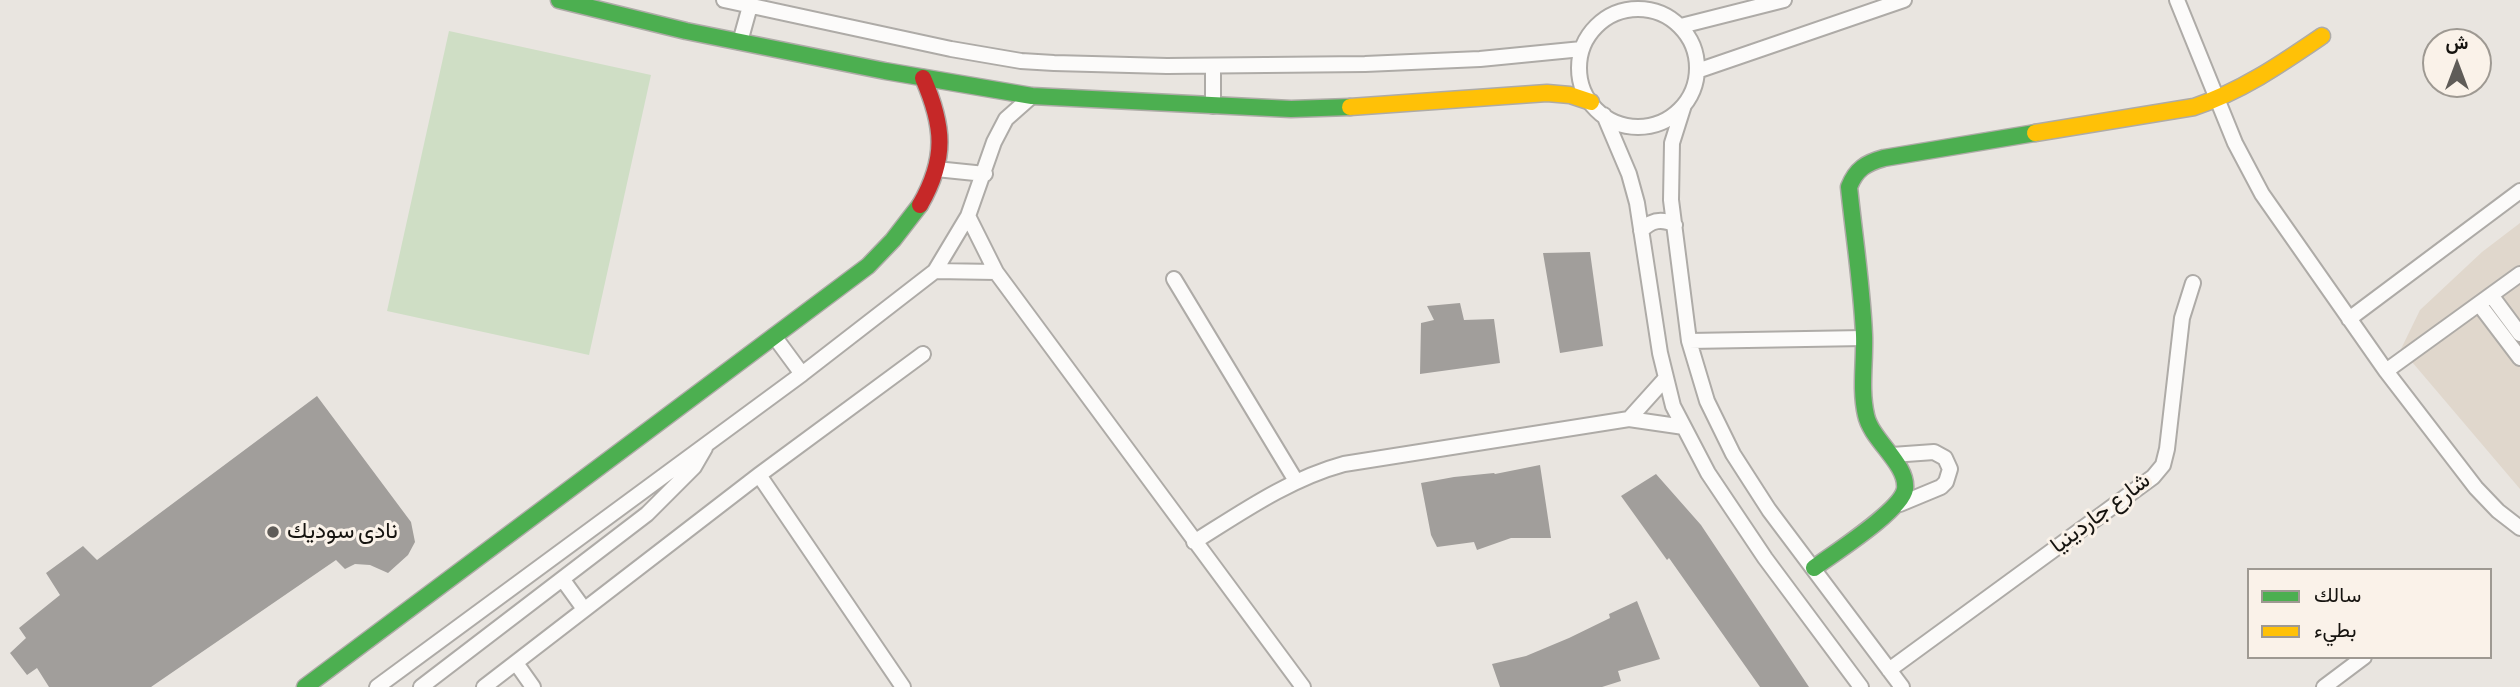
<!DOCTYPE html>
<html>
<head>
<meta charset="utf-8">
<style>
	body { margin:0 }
	#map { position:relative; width:2520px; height:687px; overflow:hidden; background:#e9e5e0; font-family:"Sofia Sans Condensed",Vazirmatn,sans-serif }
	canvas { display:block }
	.legend { position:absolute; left:2247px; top:568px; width:245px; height:91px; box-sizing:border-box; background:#faf2e9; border:2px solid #9e9992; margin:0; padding:9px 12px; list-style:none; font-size:21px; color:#15130f }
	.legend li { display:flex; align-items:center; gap:14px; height:35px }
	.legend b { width:35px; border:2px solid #9e9992 }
	.north { position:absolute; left:2422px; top:28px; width:70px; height:70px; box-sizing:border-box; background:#faf2e9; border:2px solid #9e9992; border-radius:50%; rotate:0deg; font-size:19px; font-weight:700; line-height:28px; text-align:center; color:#15130f }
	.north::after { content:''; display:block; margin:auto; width:24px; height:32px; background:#5f5c58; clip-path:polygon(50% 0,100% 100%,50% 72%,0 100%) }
</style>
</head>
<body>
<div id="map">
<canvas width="2520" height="687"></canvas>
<ul class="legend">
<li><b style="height:9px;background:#4caf50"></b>سالك</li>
<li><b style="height:9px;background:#ffc107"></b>بطيء</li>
</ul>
<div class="north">ش</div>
</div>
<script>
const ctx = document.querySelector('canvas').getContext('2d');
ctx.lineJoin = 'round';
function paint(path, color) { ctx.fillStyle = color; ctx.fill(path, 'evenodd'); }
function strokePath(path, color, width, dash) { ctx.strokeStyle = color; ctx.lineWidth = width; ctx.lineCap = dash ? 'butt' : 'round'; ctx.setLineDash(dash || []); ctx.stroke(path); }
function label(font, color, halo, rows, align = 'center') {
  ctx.font = font + ' "Sofia Sans Condensed",Vazirmatn,sans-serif'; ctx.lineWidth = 6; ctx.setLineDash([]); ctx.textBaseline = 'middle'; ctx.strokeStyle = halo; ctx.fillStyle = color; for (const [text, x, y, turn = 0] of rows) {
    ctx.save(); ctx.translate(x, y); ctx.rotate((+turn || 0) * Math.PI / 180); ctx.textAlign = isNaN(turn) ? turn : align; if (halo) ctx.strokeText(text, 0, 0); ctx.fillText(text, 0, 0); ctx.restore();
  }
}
const built = new Path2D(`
	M2520,223V489L2401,349L2420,310L2482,252Z`);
const green = new Path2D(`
	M449,31L651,75L589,355L387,311Z`);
const building = new Path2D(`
	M1590,252L1603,346L1560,353L1543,253Z
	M1460,303L1464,320L1494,319L1500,363L1420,374L1421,323L1434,320L1427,306Z
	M317,396L411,522L415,542L408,555L388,573L370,565L355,564L345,569L336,560L151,687H49L37,668L27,675L10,653L26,638L19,628L60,595L46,573L83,546L97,560Z
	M1540,465L1551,538H1511L1477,550L1474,542L1437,547L1431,535L1421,483L1454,477L1494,473L1495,474Z
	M1656,474L1701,525L1809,687H1760L1669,558L1667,560L1621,496Z
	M1637,601L1660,659L1618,671L1621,681L1602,687H1500L1492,664L1526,656L1569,638L1610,618L1609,614Z`);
const street = new Path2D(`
	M724,0L951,49L1021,61L1054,63L1167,66L1365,64L1480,59L1582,49
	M2177,0L2235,143L2262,194L2386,371L2476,488L2498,511L2520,528
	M1579 68a59 59 0 1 1 118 0a59 59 0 1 1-118 0Z
	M1681,26L1784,0
	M740,42L750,6
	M1213,66V106
	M1697,71L1904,0
	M1684,105L1672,143L1671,200L1689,341L1707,401L1733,454L1769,510L1902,687
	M1604,115L1629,174L1637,203L1660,353L1673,406L1708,473L1765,558L1861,687
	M936,169L985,174
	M968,216L996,272L1303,687
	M1641,231C1651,220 1662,218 1675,225
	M935,271L996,272
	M1174,279L1296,481
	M2491,295L2520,334
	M2479,304L2520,358
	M2349,319L2520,191
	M774,336L802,374
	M1689,341L1864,338
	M2386,371L2520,274
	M1629,419L1665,379
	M1892,455L1934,452L1945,458L1950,469L1946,482L1941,487L1900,504
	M759,475L903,687
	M1194,542C1242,512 1289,479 1344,464L1629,419L1684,427
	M563,580L584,609
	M516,663L533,687
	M1889,670L2153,477L2163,465L2167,449L2182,318L2193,283
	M377,687L802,374L935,271L968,216L994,142L1006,119L1032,96
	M421,687L647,514L694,467L705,448
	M484,687L759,475L923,354
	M2324,687L2364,657`);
const fast = new Path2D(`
	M559,0L686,31L885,71L1032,96L1291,109L1350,107
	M1814,568C1834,553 1901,511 1905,489C1908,464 1871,440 1866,415C1860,389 1865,362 1864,335C1862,286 1854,236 1849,187C1856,169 1866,163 1884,158L2035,133
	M305,687L868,266L893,240L920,205`);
const slow = new Path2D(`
	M1350,107L1547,93L1570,95L1591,102
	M2035,133L2194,107C2242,91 2281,64 2322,36`);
const jam = new Path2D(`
	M920,205C947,158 944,126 923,78`);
const markers = [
	[273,532,7,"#5f5c58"]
];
const streetNames = [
	["شارع جاردينيا",2101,514,-37]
];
const poiNames = [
	["نادى سوديك",287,532]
];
paint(built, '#e0d7cc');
paint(green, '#cfdec5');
paint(building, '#a19e9b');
strokePath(street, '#aeaba7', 18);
strokePath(fast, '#aeaba7', 19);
strokePath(slow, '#aeaba7', 19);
strokePath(jam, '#aeaba7', 19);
strokePath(street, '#fcfbfa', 14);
strokePath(fast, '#4caf50', 16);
strokePath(slow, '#ffc107', 16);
strokePath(jam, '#c62828', 16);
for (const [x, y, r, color] of markers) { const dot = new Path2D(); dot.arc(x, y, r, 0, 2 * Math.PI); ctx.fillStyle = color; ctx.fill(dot); strokePath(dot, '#faf2e9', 2.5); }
label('23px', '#15130f', '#faf2e9', streetNames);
label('23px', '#15130f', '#faf2e9', poiNames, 'left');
</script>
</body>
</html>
